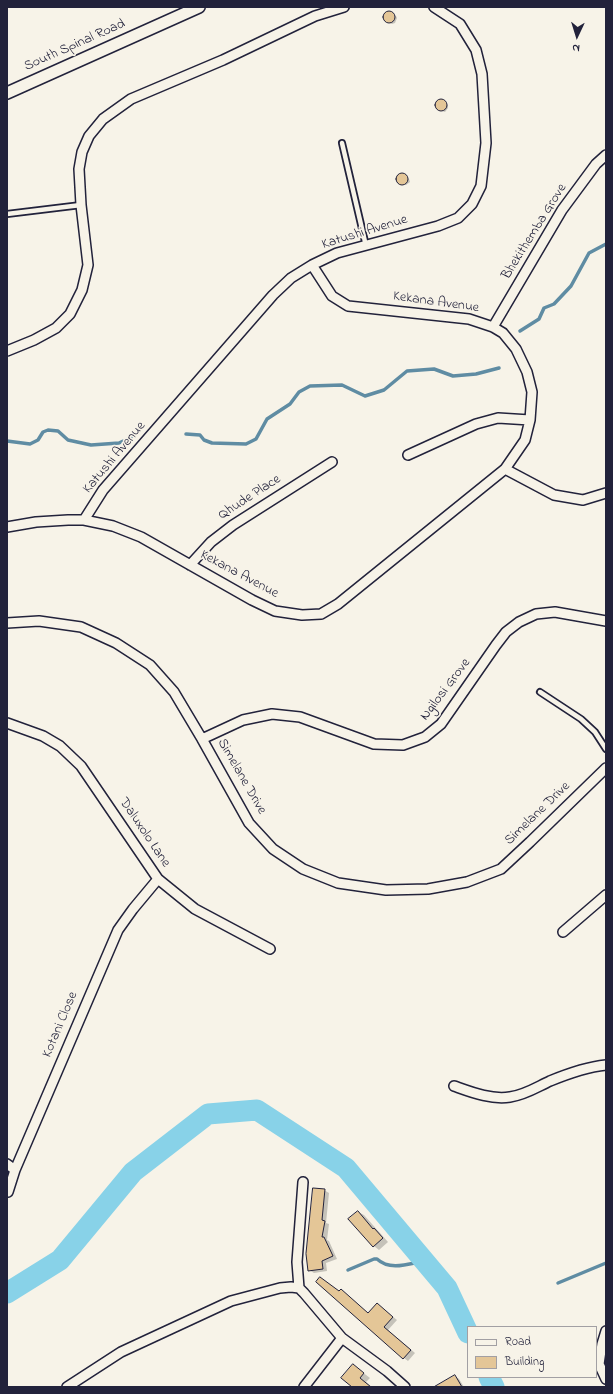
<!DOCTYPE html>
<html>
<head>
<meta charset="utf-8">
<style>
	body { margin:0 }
	#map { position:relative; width:613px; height:1394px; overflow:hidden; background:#f7f3e8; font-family:"Indie Flower",sans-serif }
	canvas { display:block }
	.frame { position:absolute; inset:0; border:8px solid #22223b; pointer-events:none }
	.legend { position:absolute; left:467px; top:1326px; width:130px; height:52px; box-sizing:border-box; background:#f7f3e8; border:1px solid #a29fa3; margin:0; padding:5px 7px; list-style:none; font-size:12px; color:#22223b }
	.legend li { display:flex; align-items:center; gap:8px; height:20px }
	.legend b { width:20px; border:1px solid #a29fa3 }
	.north { position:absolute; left:557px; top:16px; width:40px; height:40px; -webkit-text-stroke:3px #f7f3e8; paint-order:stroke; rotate:184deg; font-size:11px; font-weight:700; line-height:16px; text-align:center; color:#22223b }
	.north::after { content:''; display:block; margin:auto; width:14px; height:18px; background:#22223b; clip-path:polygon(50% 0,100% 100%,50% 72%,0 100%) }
</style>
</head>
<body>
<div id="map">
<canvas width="613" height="1394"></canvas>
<div class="frame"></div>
<ul class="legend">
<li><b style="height:5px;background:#f7f3e8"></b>Road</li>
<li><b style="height:11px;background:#e4c697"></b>Building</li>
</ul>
<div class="north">N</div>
</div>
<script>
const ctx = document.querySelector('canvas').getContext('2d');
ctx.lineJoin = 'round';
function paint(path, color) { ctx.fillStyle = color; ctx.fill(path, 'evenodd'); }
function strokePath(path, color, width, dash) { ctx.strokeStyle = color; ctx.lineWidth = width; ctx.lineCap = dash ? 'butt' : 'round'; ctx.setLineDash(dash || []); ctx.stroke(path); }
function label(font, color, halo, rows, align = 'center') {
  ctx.font = font + ' "Indie Flower",sans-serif'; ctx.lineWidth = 3.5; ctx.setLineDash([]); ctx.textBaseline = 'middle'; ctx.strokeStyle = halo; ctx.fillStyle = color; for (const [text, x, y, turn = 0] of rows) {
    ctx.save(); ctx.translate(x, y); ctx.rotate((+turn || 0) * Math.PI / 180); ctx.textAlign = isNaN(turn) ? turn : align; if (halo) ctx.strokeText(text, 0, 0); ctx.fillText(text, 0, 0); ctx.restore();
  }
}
const shadow = new Path2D(`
	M388,12L396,16L397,18L395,23L392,24L386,21L384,18L385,15Z
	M438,101H443L448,105V108L445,112L439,110L436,106Z
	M400,174H403L409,179L410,182L406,185L399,182L397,176Z
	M324,1190L329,1193L326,1223L329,1224L327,1240L329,1241L337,1259L326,1263L327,1271L314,1273L309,1270Z
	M358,1212L364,1215L388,1242L379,1250L374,1246Z
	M341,1290L369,1314L382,1308L397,1320L388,1330L415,1353L408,1361L404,1358L340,1292Z
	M353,1365L370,1378L366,1382L372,1387H354Z
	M455,1376L459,1379L464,1387H437Z`);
const stream = new Path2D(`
	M520,331L539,319L544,308L554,304L571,286L589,253L606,244
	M186,434L200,435L204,440L212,443L246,444L256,439L267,419L290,404L299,392L310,386L342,385L365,396L384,390L407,371L434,369L453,376L476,374L499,368
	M7,441L30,444L38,440L43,432L48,430L58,431L68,440L91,445L119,443L134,436
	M348,1270L374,1259H377C390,1271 408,1264 424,1261
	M558,1283L606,1263`);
const river = new Path2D(`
	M7,1293L60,1260L133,1172L208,1114L257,1110L346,1168L447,1288L468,1333
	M489,1377L494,1387`);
const building = new Path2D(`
	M383 17a6 6 0 1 1 12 0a6 6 0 1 1-12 0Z
	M435 105a6 6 0 1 1 12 0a6 6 0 1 1-12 0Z
	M396 179a6 6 0 1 1 12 0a6 6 0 1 1-12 0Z
	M313,1188L325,1189L322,1220L325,1221L322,1237H324L333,1256L322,1261L323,1269L308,1271L306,1254Z
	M358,1211L373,1229L374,1228L383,1238L373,1247L348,1219Z
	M320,1277L339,1291L341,1289L368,1313L377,1303L393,1317L384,1327L411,1350L403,1359L316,1282Z
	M353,1364L364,1373L360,1378L371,1387H352L341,1378Z
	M455,1375L462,1387H434Z`);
const service = new Path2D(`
	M342,143L366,246
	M7,214L81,205
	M540,692L581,719L595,732L606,749`);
const minor = new Path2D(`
	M493,327L562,210L596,164L606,155
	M7,351L34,340L56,328L70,314L82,290L88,265L81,205L79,169L82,152L89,136L103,119L131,99L223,60L315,16L344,7
	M408,455L476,424L498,418L530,420
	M505,469L554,495L583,500L606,493
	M84,520L103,490L273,295L291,278L312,265L337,253L438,226L458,218L472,204L481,186L486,143L482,74L476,50L460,24L434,7
	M7,527L36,522L68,520H84L113,526L141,537L252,600L275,611L302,615L321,614L338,604L505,469L525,440L530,420L532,392L527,372L516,349L503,333L493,327L469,319L348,306L332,296L312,265
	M190,565L211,542L233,525L332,462
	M7,623L39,621L81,627L116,643L150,665L174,692L202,739L249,823L273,849L303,869L338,883L386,890L428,889L467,882L501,869L530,842L606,768
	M7,723L43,736L60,746L81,766L158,879L195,909L270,949
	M202,739L243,720L272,714L300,717L374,744L403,745L425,737L441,724L496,645L506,632L519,622L536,614L555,612L606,621
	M563,932L606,895
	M454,1086C471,1092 491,1100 510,1097C525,1095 537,1087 550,1081C567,1074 587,1067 606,1065
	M7,1164L15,1170
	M8,1192L15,1170L118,930L133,909L158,879
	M299,1288L297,1262L303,1182
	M606,1331L602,1344L599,1364L606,1379
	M67,1387L121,1352L231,1301L280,1288L291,1287L299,1288L304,1293L342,1338L387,1371L405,1387
	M304,1387L342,1338`);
const tertiary = new Path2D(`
	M7,93L199,7`);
const streetNames = [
	["South Spinal Road",75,46,-24],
	["Bhekithemba Grove",535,232,-58],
	["Katushi Avenue",365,233,-17],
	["Kekana Avenue",436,303,8],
	["Katushi Avenue",115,458,-50],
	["Qhude Place",250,498,-33],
	["Kekana Avenue",239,575,28],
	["Ngilosi Grove",446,690,-53],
	["Simelane Drive",241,777,60],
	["Simelane Drive",538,814,-44],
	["Daluxolo Lane",144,833,56],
	["Kotani Close",61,1025,-67]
];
paint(shadow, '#0003');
strokePath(stream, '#5f8ca3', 3.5);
strokePath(river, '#88d2e8', 21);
paint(building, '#e4c697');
strokePath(building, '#22223b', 1);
strokePath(service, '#22223b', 8);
strokePath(minor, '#22223b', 12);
strokePath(tertiary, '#22223b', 14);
strokePath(service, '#f7f3e8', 4.5);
strokePath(minor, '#f7f3e8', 9);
strokePath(tertiary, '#f7f3e8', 11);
label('14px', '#22223b', '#f7f3e8', streetNames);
</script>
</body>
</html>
